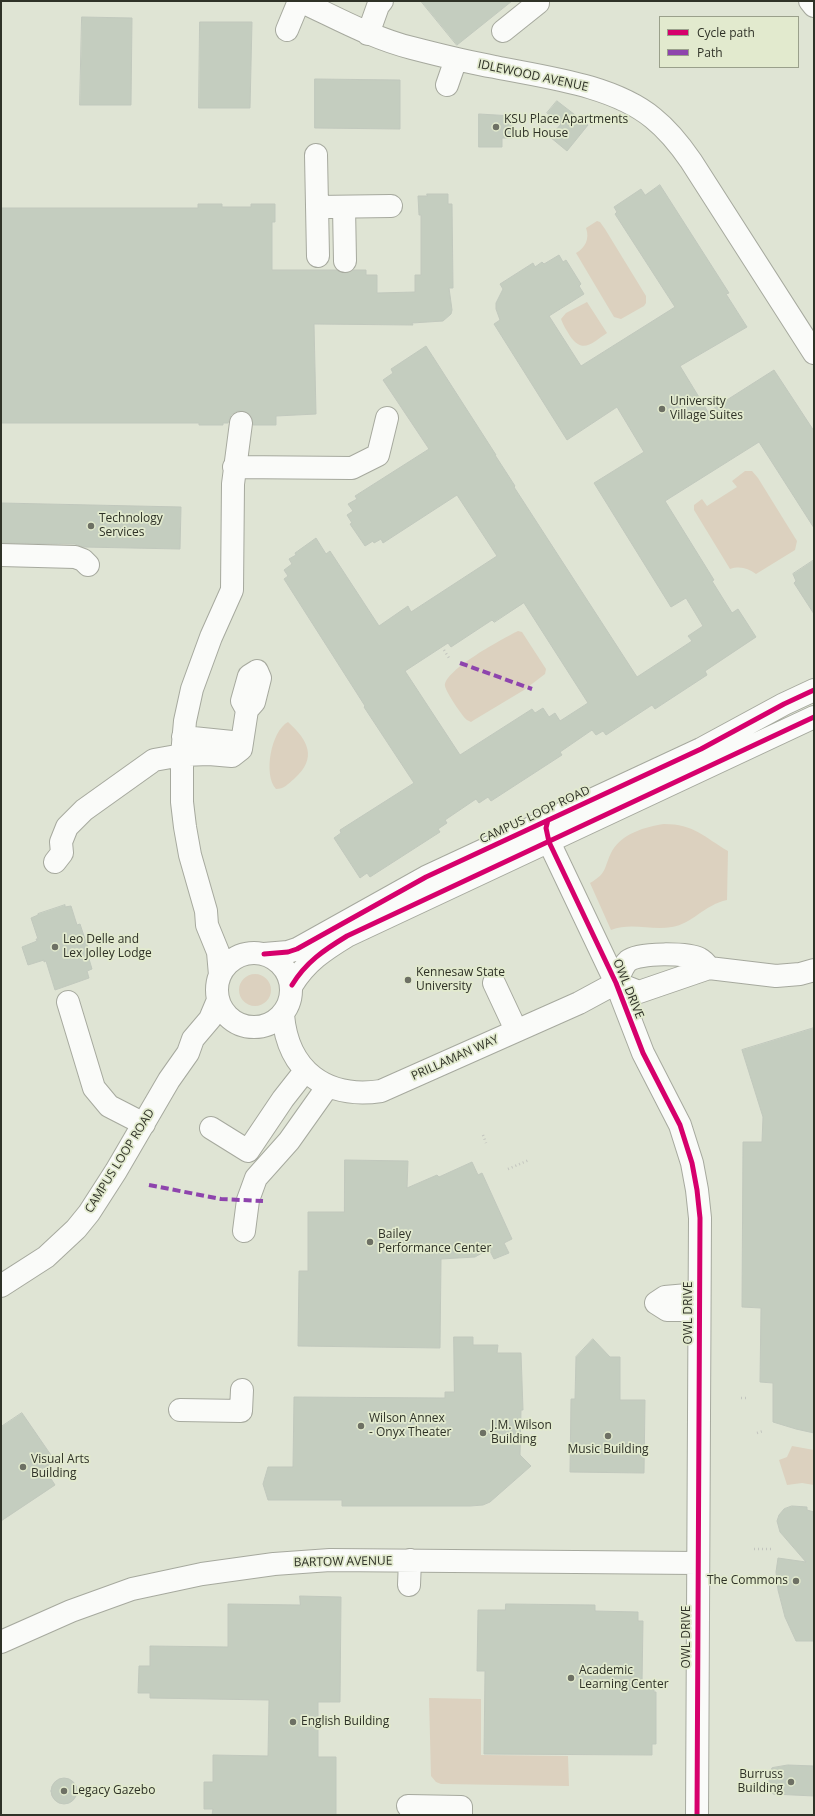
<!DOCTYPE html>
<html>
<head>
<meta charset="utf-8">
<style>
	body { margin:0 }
	#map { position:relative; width:815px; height:1816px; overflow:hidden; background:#dfe4d4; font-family:"Open Sans",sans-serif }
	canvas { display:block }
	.frame { position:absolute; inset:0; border:2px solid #2f3227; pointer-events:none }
	.legend { position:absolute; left:659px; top:16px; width:140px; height:52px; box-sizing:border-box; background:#e2eace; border:1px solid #9aa08b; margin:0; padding:5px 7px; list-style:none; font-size:12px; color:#2f3227 }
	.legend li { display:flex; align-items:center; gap:8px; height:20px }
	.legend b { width:20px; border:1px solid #9aa08b }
</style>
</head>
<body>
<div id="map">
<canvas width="815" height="1816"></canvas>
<div class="frame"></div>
<ul class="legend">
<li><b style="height:5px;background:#d6006c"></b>Cycle path</li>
<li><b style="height:5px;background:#8e44ad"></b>Path</li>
</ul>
</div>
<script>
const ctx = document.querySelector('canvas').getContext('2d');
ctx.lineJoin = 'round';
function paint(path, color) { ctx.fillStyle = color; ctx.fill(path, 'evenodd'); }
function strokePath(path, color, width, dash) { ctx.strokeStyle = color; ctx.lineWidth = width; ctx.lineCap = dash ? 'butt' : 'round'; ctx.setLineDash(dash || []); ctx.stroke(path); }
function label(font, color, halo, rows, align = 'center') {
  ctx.font = font + ' "Open Sans",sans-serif'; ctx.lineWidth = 3.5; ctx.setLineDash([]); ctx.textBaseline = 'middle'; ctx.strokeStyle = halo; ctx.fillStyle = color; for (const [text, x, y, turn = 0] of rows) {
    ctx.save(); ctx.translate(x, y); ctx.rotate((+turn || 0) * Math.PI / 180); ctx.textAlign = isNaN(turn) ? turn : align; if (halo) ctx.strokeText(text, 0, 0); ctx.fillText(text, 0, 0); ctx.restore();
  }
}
const green = new Path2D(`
	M597,221L600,222L605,229L646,296V303L644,306L621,319L614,317L576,253C585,248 590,239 586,228Z
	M587,302L607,333C593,342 583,355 570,336C567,331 563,325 561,319L566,313Z
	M745,471H752L758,478L797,541L795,550L756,574C748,568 740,566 730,569L694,510V505L702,499L707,506L737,487L732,481Z
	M518,631L522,632L546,669L545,674L524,690L474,720L471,722L467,720C462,716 446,692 445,686C444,670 504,638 518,631Z
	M288,722C308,740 318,758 294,779C288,784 284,789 276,789C263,775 271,731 288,722Z
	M664,824C694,824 704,837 728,851L727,900C704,905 692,924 672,927C651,931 632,922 611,930L590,883C608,873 604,866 612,851C623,833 645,827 664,824Z
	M239 990a16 16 0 1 1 32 0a16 16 0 1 1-32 0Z
	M792,1446L814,1450V1485L802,1483L787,1485L779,1460L787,1457Z
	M429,1698L481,1699V1755L568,1756L569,1786L441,1784L436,1782L431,1776Z`);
const building = new Path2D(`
	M421,1H512L457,45Z
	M82,17L132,18L131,105H80Z
	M200,22H252L250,108H199Z
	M315,79L400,80V129L315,128Z
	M557,101L588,125L567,151L550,137L561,124L547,113Z
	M479,114L513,116V138H502V147H479Z
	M660,185L729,293L726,294L747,327L680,366L708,412L774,370L814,431V528L759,442L665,501L714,580L712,581L732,613L738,609L756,637L705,671L707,675L655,709L652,705L606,735L603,731L596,735L592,730L560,752L562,755L491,801L488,797L479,803L476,799L445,820L447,823L438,829L440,832L370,877L367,873L360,878L334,838L341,833L340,830L414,783L364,707L365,706L284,579L288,576L284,570L292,564L289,559L296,555L295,553L316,538L326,554L330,551L379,626L408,606L411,612L497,556L457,495L383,543L381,539L374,543L373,541L365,546L350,524L352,523L347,515L353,511L348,504L357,499L355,496L429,449L383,380L393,373L391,369L426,346L496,455H495L515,486L514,487L637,677L692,641L688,636L703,626L686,598L671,607L594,483L644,452L617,407L567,440L494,324L500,320L496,309V303L503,289L500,284L533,263L535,267L542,262L544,264L559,255L563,262L566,260L581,284L579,286L584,294L549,316L581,366L675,307L615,214L617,212L614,207L641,189L645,195ZM524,603L588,703L560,721L555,713L549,717L543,708L535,713L532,709L460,755L405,671L448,643L451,647L492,620L494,622Z
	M427,194H448V204H452L453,288H449L452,310L451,314L443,321L412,323L413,325L314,324L316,414L276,416V425H253L252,418L248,413L242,411H237L231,415L228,423H223V425H199V423H1V208H198V204H222V207H251V204H275V222H272V270H337L345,273L353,270H366V275H377V293L415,292V275H421V215H419L418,196H427Z
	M1,503L181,507L180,549L83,547L75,544L1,543Z
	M814,560V614L794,583L796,581L793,574Z
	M65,905V907L71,906L77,925L80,924L88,948L86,949L92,969L87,971L89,978L55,990L46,961L44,962V960L28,965L22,947L37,941L36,939H38L31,918L38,915V914Z
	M814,1028V1433L796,1429L773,1422V1383L760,1382L761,1308L742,1307L743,1142H762L763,1117L742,1050Z
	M345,1160L408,1161L407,1188L437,1175L439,1177L472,1162L478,1175L482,1173L512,1239L504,1243L509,1253L494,1259L489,1249L475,1257L441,1259L440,1348L298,1346L299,1271H308V1212H344Z
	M454,1337H473V1345H498L497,1353H521L523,1410H521L520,1455L531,1466L490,1502L483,1505L470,1506H342V1500H268L263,1484L268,1467H293L294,1397L445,1398V1392H454Z
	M593,1339L610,1357H620V1400H645L644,1473L570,1472L571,1399H575L576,1357Z
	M22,1413L55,1461L44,1468L55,1485L1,1521V1427Z
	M792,1506L807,1507V1510L814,1512V1641H796L785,1617L778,1590L776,1572L778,1558L806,1562L780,1532L777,1521L779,1515L784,1509Z
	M300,1596L341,1597L340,1702H318V1757H336V1815H212L213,1809H204V1782H213V1755L268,1756L269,1700L150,1698V1693H138L139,1666H150V1646L228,1647V1604L300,1605Z
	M506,1604L595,1605V1611L638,1612V1621H643L642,1684H654V1692H656V1744H652V1755L484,1754L485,1671H477L478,1610H505Z
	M788,1765L814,1766V1796L773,1794L769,1786V1773L772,1768Z
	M51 1791a13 13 0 1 1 26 0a13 13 0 1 1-26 0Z`);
const path = new Path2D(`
	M444,650L449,658
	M483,1135L486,1143
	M508,1169L529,1160
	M741,1398H749
	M757,1433L763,1431
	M754,1549H771`);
const minor = new Path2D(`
	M300,1C337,18 372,38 412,48C439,55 467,62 495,67C544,77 613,85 653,118C668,130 680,145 691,161L814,353
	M287,30L299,1
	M503,31L538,3V1
	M368,34L378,6L382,1
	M447,85L456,59
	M316,155L318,256
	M317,207L391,206
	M344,207L345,261
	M234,467L352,468L378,455L387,418
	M1,555L75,557L83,560L88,565
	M183,737L232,742L236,744
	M548,820L546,828L549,842L616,983L643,1053L680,1125L692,1163L697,1190L700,1218L697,1815
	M55,862L62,853L61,842L67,827L84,810L154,760L182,755L209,754L232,756L241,749L247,710L254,702L260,678L257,671L249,676L242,701L247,710
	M217 990a37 37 0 1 1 74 0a37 37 0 1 1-74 0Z
	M264,954L288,952L297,949L426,877L701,749L784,704L814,690
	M220,975L218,952L207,925L206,911L190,855L185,827L182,802V755L185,721L192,689L211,637L232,590L233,484L241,423
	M494,983L516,1030
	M616,983L639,992L709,968L776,976L800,974L814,970
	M616,983C619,977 623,965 628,961C638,952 689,953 700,959C704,961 707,965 709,968
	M292,985C306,962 324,950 347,936L814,717
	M68,1002L94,1088L109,1106L144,1124
	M283,1015C288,1071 326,1099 381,1091L579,1003L616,983
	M211,1128L248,1151L283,1099L305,1071
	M244,1231L248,1200L256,1178L289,1141L328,1086
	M1,1286L46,1257L76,1229L89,1213L116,1171L169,1080L188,1053L193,1039L210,1019L218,1000
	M699,1294L665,1297L656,1303L667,1310H682L699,1313
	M180,1410L241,1411L242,1390
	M409,1585L410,1560
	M1,1642L71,1611L132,1589L202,1574L274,1564L330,1560L697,1563
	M408,1806L461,1807V1815`);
const highway = new Path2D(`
	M810,1L814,6`);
const quiet = new Path2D(`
	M460,663L532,689
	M149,1185L221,1199L263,1201`);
const cycleway = new Path2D(`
	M548,820L546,828L549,842L616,983L643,1053L680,1125L692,1163L697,1190L700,1218L697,1815
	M264,954L288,952L297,949L426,877L701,749L784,704L814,690
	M292,985C306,962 324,950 347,936L814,717`);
const markers = [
	[496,127,4,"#6d7064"],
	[662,409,4,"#6d7064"],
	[91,526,4,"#6d7064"],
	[55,947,4,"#6d7064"],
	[408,980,4,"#6d7064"],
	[370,1242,4,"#6d7064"],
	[361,1426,4,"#6d7064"],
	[483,1433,4,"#6d7064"],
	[608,1436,4,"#6d7064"],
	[23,1467,4,"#6d7064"],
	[796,1581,4,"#6d7064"],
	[571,1678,4,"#6d7064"],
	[293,1722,4,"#6d7064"],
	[791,1782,4,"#6d7064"],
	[64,1791,4,"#6d7064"]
];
const streetNames = [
	["IDLEWOOD AVENUE",533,76,12],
	["CAMPUS LOOP ROAD",535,815,-25],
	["OWL DRIVE",628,989,68],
	["PRILLAMAN WAY",455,1058,-24],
	["CAMPUS LOOP ROAD",120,1161,-58],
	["OWL DRIVE",689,1313,-90],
	["BARTOW AVENUE",343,1562,-1],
	["OWL DRIVE",687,1637,-90]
];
const poiNames = [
	["KSU Place Apartments",504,120],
	["Club House",504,134],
	["University",670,402],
	["Village Suites",670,416],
	["Technology",99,519],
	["Services",99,533],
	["Leo Delle and",63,940],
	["Lex Jolley Lodge",63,954],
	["Kennesaw State",416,973],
	["University",416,987],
	["Bailey",378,1235],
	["Performance Center",378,1249],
	["Wilson Annex",369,1419],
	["- Onyx Theater",369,1433],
	["J.M. Wilson",491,1426],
	["Building",491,1440],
	["Music Building",608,1450,"center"],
	["Visual Arts",31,1460],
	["Building",31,1474],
	["The Commons",788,1581,"right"],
	["Academic",579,1671],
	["Learning Center",579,1685],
	["English Building",301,1722],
	["Burruss",783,1775,"right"],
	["Building",783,1789,"right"],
	["Legacy Gazebo",72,1791]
];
paint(green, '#dcd1bf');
paint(building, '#c4cdbf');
strokePath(building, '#c1c8bd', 1);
strokePath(minor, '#a6a99e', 24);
strokePath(highway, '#a6a99e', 24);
strokePath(path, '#c3c5bf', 2.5, [1, 3]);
strokePath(minor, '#fafbf9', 22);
strokePath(highway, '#fafbf9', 22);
strokePath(quiet, '#8e44ad', 4, [8, 4]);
strokePath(cycleway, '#d6006c', 5);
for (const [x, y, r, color] of markers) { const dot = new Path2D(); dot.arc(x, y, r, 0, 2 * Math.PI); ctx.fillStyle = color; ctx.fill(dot); strokePath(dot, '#e2eace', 1.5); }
label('12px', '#2f3227', '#e2eace', streetNames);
label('12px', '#2f3227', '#e2eace', poiNames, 'left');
</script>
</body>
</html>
